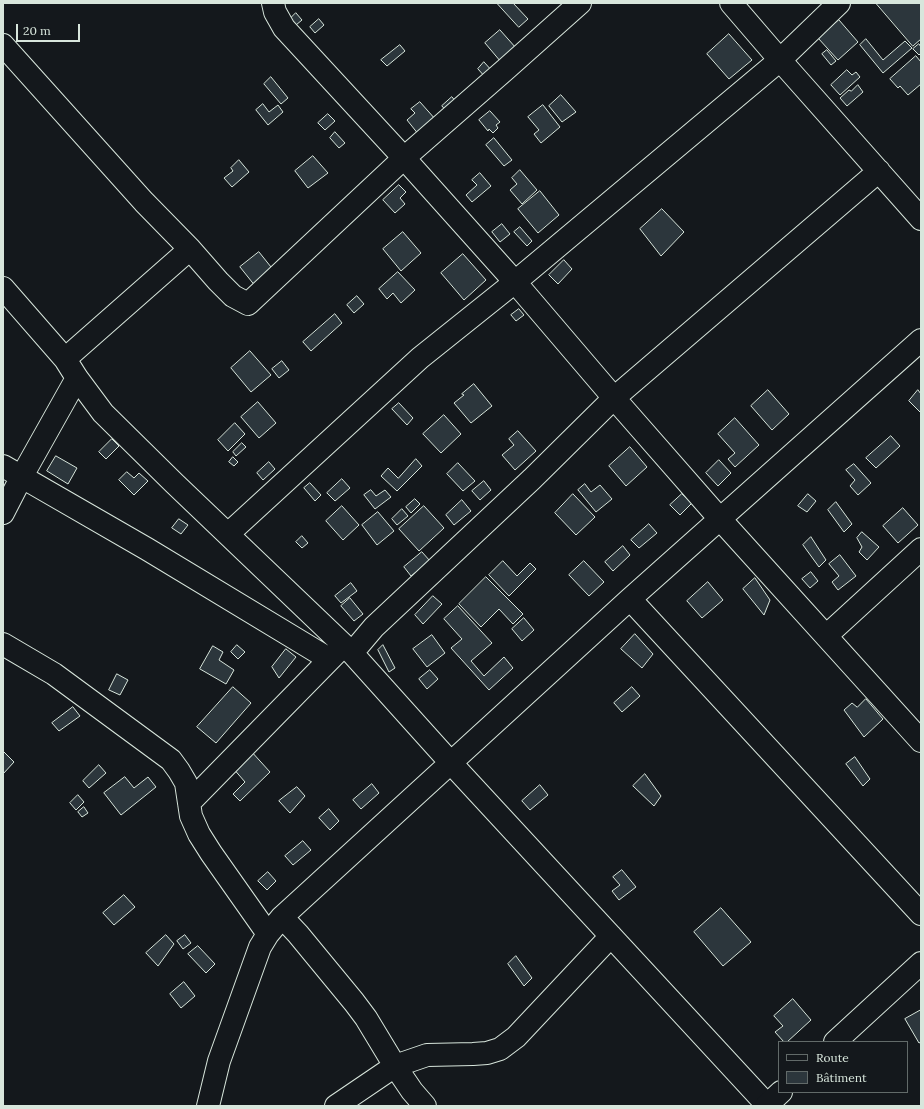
<!DOCTYPE html>
<html>
<head>
<meta charset="utf-8">
<style>
	body { margin:0 }
	#map { position:relative; width:924px; height:1109px; overflow:hidden; background:#14181c; font-family:Lora,serif }
	canvas { display:block }
	.frame { position:absolute; inset:0; border:4px solid #d8e6dc; pointer-events:none }
	.legend { position:absolute; left:778px; top:1041px; width:130px; height:52px; box-sizing:border-box; background:#14181c; border:1px solid #626a69; margin:0; padding:5px 7px; list-style:none; font-size:12px; color:#d8e6dc }
	.legend li { display:flex; align-items:center; gap:8px; height:20px }
	.legend b { width:20px; border:1px solid #626a69 }
	.scale { position:absolute; left:16px; top:24px; width:64px; height:18px; box-sizing:border-box; border:2px solid #d8e6dc; border-top:0; padding-left:5px; font-size:12px; line-height:14px; white-space:nowrap; color:#d8e6dc; -webkit-text-stroke:3px #14181c; paint-order:stroke }
</style>
</head>
<body>
<div id="map">
<canvas width="924" height="1109"></canvas>
<div class="frame"></div>
<ul class="legend">
<li><b style="height:5px;background:#14181c"></b>Route</li>
<li><b style="height:11px;background:#2c363c"></b>Bâtiment</li>
</ul>
<div class="scale">20 m</div>
</div>
<script>
const ctx = document.querySelector('canvas').getContext('2d');
ctx.lineJoin = 'round';
function paint(path, color) { ctx.fillStyle = color; ctx.fill(path, 'evenodd'); }
function strokePath(path, color, width, dash) { ctx.strokeStyle = color; ctx.lineWidth = width; ctx.lineCap = dash ? 'butt' : 'round'; ctx.setLineDash(dash || []); ctx.stroke(path); }
const building = new Path2D(`
	M497,3H513L528,19L519,27Z
	M876,3H921V39L913,46Z
	M296,13L302,20L296,25L290,19Z
	M319,19L324,25L315,33L310,27Z
	M839,20L858,42L838,60L818,38Z
	M500,30L516,48L501,62L485,43Z
	M729,34L752,60L729,79L707,54Z
	M866,39L883,60L905,41L912,48L883,73L860,45Z
	M919,44L921,47V53L919,55L913,49Z
	M400,45L405,51L387,66L381,60Z
	M827,50L836,61L831,65L822,54Z
	M916,56L921,62V84L908,95L900,86L898,88L890,79Z
	M484,62L493,72L486,78L478,69Z
	M847,70L852,75L856,72L860,77L840,95L831,85Z
	M271,77L288,98L281,104L264,84Z
	M858,85L863,92L847,106L840,98L849,90L851,91Z
	M561,95L576,112L562,122L549,106Z
	M452,97L457,103L447,112L442,106Z
	M420,102L436,120L419,135L407,120L415,113L411,109Z
	M263,104L269,112L278,105L283,112L268,125L256,110Z
	M543,105L560,127L541,143L534,134L539,130L528,117Z
	M490,111L500,122L496,125L498,128L493,133L489,129L488,131L479,120Z
	M328,114L335,121L325,130L318,123Z
	M335,132L345,143L339,148L330,138Z
	M494,138L512,160L504,166L486,145Z
	M313,156L328,173L308,188L295,171Z
	M239,160L249,172L232,187L224,178L233,171L231,168Z
	M520,170L537,190L522,204L510,190L517,184L512,178Z
	M480,173L491,186L472,202L466,195L477,185L472,180Z
	M399,185L406,192L400,198L405,204L395,213L383,200Z
	M540,191L559,215L538,233L518,209Z
	M662,209L684,232L661,256L640,229Z
	M502,224L510,234L500,242L492,232Z
	M520,227L532,241L527,246L514,232Z
	M403,232L421,253L401,271L383,249Z
	M259,252L275,272L256,287L240,267Z
	M463,254L486,280L464,300L441,273Z
	M564,260L572,269L558,284L549,275Z
	M398,272L415,290L401,303L393,293L387,299L379,289Z
	M357,296L364,304L354,313L347,305Z
	M519,309L524,315L516,321L511,315Z
	M335,314L342,323L311,351L303,342Z
	M250,351L271,375L251,392L231,368Z
	M282,361L289,370L279,378L272,369Z
	M474,384L492,406L471,423L454,403L464,395L462,394Z
	M768,390L789,414L772,430L751,406Z
	M918,390L921,394V413L909,401Z
	M258,402L276,423L259,438L241,417Z
	M399,403L413,418L407,425L392,409Z
	M444,415L461,434L441,453L423,434Z
	M735,418L759,445L735,467L728,459L735,453L718,434Z
	M235,423L245,434L228,451L218,440Z
	M518,431L536,451L515,470L502,455L514,445L509,439Z
	M891,436L900,446L876,468L866,458Z
	M112,439L119,446L106,459L99,452Z
	M242,443L246,447L236,456L233,452Z
	M630,447L647,467L626,486L609,466Z
	M56,456L77,468L68,484L47,471Z
	M233,457L238,462L234,466L229,462Z
	M416,459L422,466L397,491L381,476L388,468L398,478Z
	M719,460L731,473L718,486L706,473Z
	M269,462L275,469L263,480L257,473Z
	M458,463L475,481L463,491L447,474Z
	M854,464L871,483L858,495L850,486L855,480L846,470Z
	M127,472L134,478L139,473L148,481L134,495L119,480Z
	M342,479L350,488L335,501L327,493Z
	M484,481L491,490L480,500L472,491Z
	M310,483L321,495L315,501L304,488Z
	M585,484L591,492L600,485L612,499L596,512L578,490Z
	M371,490L376,496L385,490L391,497L375,509L364,495Z
	M573,494L595,517L576,535L555,513Z
	M682,494L692,503L680,515L670,505Z
	M808,494L816,501L807,512L798,506Z
	M415,499L420,504L411,513L406,507Z
	M462,500L471,511L454,525L446,515Z
	M836,502L852,524L844,532L828,510Z
	M342,506L359,525L343,540L326,521Z
	M424,506L444,528L419,551L399,529Z
	M903,508L918,525L898,543L883,526Z
	M402,509L408,516L397,525L392,519Z
	M378,512L394,531L377,545L362,525Z
	M179,519L188,525L181,534L172,528Z
	M649,524L657,533L639,548L631,540Z
	M862,532L879,547L867,560L859,552L862,547L857,538Z
	M302,536L308,543L302,548L296,542Z
	M811,537L826,560L819,567L803,545Z
	M623,546L630,555L613,571L605,562Z
	M422,552L430,561L411,576L404,567Z
	M840,555L856,576L838,590L832,582L839,576L829,564Z
	M503,561L517,576L530,563L536,569L509,596L489,575Z
	M584,561L604,582L589,596L569,575Z
	M811,572L818,581L810,588L802,579Z
	M486,577L523,614L513,624L499,609L481,627L459,604Z
	M755,578L770,600L764,615L743,589Z
	M708,582L723,600L702,618L687,601Z
	M351,583L357,591L341,603L335,596Z
	M433,596L442,604L423,624L415,615Z
	M350,598L363,614L354,621L341,606Z
	M458,606L492,643L471,661L484,676L504,657L513,668L489,690L451,648L462,639L444,619Z
	M524,618L534,630L522,641L512,629Z
	M635,634L653,654L642,668L621,649Z
	M432,635L445,653L427,667L413,649Z
	M237,645L245,652L238,659L231,652Z
	M383,645L395,668L389,672L378,650Z
	M213,646L223,652L219,660L234,670L226,684L200,669Z
	M286,649L296,657L279,678L272,667Z
	M430,670L438,679L427,689L419,679Z
	M117,674L128,680L120,695L109,690Z
	M233,687L251,703L216,743L197,727Z
	M632,687L640,696L622,712L614,703Z
	M866,699L883,719L864,737L844,710L852,703L857,707Z
	M73,707L80,716L59,731L52,723Z
	M250,750L270,772L240,801L233,794L245,782L232,767Z
	M3,751L14,762L3,774Z
	M855,757L870,779L863,786L846,764Z
	M99,765L106,773L89,788L83,781Z
	M645,774L661,796L654,806L633,786Z
	M125,777L134,788L148,777L156,787L121,815L104,793Z
	M372,784L379,793L361,809L353,800Z
	M540,785L548,795L530,810L522,801Z
	M297,787L305,796L290,813L279,801Z
	M78,795L84,802L76,810L70,803Z
	M84,807L88,813L82,817L78,812Z
	M329,809L339,821L330,830L319,818Z
	M303,841L311,850L293,865L285,856Z
	M622,870L636,887L619,900L612,891L620,885L613,877Z
	M268,872L276,881L267,890L258,881Z
	M124,895L135,907L114,925L103,913Z
	M721,908L751,942L723,966L694,932Z
	M166,935L174,944L158,966L146,953Z
	M185,935L191,943L183,949L177,941Z
	M198,946L215,964L206,973L188,954Z
	M516,956L532,978L524,986L508,964Z
	M184,982L195,996L181,1008L170,994Z
	M793,999L811,1020L787,1042H784L775,1032L783,1026L774,1016Z
	M921,1010V1042L919,1043L905,1019Z`);
const minor = new Path2D(`
	M273,3L275,12L284,28L404,158L515,282L614,398L720,519L921,741
	M731,3L780,60L921,219
	M3,45L144,202L190,249L218,281L233,296L248,304L404,158L506,69L580,3
	M3,288L65,359L77,378L103,413L174,483L352,653L450,762L768,1106
	M65,359L190,249
	M3,466L147,549L329,659
	M3,513L22,476L77,378
	M228,534L420,358L515,282L780,60L839,3
	M630,599L921,914
	M826,636L921,549
	M3,644L54,674L171,760L179,771L186,783L191,816L199,834L211,853L268,934
	M352,653L374,627L532,479L614,398L879,171
	M189,803L340,649
	M282,917L298,934L354,1002L366,1018L395,1066L412,1091L425,1106
	M208,1106L219,1061L260,947L268,934L282,917L630,599L921,340
	M336,1106L395,1066L427,1055L473,1054L487,1053L500,1049L516,1037L611,936`);
const major = new Path2D(`
	M835,1042L921,963
	M766,1106L781,1092`);
paint(building, '#2c363c');
strokePath(building, '#d8e6dc', 1);
strokePath(minor, '#d8e6dc', 24);
strokePath(major, '#d8e6dc', 24);
strokePath(minor, '#14181c', 22);
strokePath(major, '#14181c', 22);
</script>
</body>
</html>
